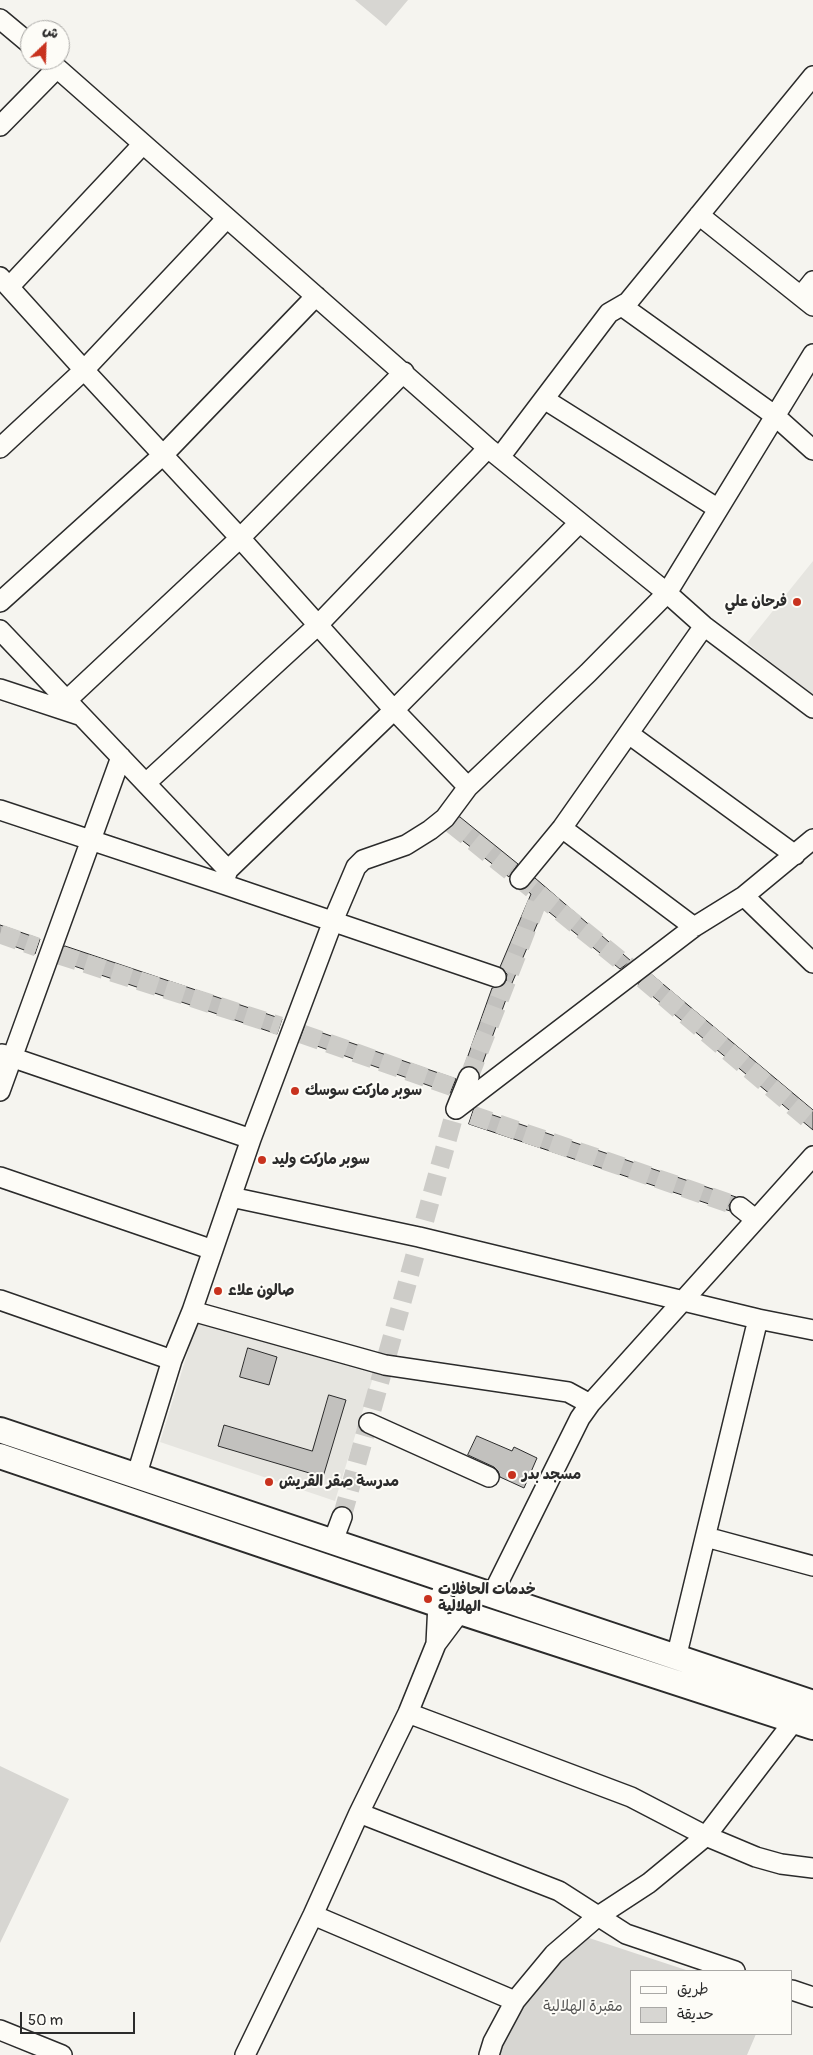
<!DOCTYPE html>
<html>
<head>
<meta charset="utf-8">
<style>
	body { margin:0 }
	#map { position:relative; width:813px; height:2055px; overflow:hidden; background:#f5f4ef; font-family:Pangolin,"Playpen Sans Arabic",sans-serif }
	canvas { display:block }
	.legend { position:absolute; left:630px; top:1970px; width:162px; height:65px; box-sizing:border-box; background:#fdfcf7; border:1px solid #a9a8a5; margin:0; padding:6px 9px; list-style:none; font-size:15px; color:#2b2b2b }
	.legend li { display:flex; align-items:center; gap:10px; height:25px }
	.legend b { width:25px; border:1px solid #a9a8a5 }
	.north { position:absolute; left:20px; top:20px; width:50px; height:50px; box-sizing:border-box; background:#fdfcf7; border:1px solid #a9a8a5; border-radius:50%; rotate:24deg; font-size:14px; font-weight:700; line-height:20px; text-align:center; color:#2b2b2b }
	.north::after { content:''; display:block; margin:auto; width:18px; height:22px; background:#c8321e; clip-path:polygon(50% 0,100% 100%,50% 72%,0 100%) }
	.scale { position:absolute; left:20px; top:2012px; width:115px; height:22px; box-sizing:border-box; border:2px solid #2b2b2b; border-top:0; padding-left:6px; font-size:15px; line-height:18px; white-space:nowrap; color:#2b2b2b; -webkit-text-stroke:4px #fdfcf7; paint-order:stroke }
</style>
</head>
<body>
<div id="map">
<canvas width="813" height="2055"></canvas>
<ul class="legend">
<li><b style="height:6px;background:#fdfcf7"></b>طريق</li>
<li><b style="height:14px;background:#d7d6d2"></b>حديقة</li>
</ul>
<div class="north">ش</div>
<div class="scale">50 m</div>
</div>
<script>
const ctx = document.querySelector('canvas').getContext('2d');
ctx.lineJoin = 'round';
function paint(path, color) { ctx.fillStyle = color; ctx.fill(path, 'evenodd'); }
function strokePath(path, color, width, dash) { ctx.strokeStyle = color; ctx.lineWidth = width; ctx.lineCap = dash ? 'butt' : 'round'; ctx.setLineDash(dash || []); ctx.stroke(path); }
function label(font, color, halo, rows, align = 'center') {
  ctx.font = font + ' Pangolin,"Playpen Sans Arabic",sans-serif'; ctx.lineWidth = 4; ctx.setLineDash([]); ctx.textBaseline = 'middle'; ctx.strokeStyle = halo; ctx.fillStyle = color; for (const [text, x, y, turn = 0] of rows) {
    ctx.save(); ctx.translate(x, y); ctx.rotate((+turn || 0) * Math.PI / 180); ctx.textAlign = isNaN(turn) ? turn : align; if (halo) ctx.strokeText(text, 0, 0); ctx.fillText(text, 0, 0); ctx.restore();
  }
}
const built = new Path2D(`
	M813,561V696L747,643Z
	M197,1322L374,1374L335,1501L160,1442Z`);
const green = new Path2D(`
	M355,0H408L386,26Z
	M0,1766L69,1799L0,1943Z
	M580,1935L689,1971H632V2034H756L747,2055H494L503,2029Z`);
const building = new Path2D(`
	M460,817L518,864L509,877L449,830Z
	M535,878L631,961L620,969L544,908L512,983L479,1073L473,1066L464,1067L492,988H499L506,981L507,974L500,967L531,894L525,889Z
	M0,925L40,939L35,954L0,941Z
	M65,946L282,1019L277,1034L59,961Z
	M651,974L813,1110V1130L638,984Z
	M305,1027L456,1079L450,1093L300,1040Z
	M474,1109H475L736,1197L729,1205L730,1211L469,1124Z
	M248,1348L277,1357L269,1385L240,1377Z
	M329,1395L346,1400L323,1477L218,1446L224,1425L312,1451Z
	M477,1436L512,1451L514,1447L537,1458L524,1488L500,1477L498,1471L494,1467L468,1455Z`);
const minorTunnel = new Path2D(`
	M452,824L631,969
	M0,934L37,947
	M59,955L280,1026
	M643,979L813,1123
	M302,1034L453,1087
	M469,1077L540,895
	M472,1115L740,1207
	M342,1517L453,1119`);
const minor = new Path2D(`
	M0,19L30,44
	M48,60L488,448L667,593L704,626L813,708
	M0,126L57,68
	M699,215L813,306
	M0,277L84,370L240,538L394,710L468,787
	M9,287L143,144
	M801,296L813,281
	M622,306L774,415L813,450
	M544,399L717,508
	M0,448L84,370L227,218
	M500,457L609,313L628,302L813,76
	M0,602L164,454L316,296
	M0,630L228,870
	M0,689L79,715
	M67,700L240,538L404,372
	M629,734L795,855
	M146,783L317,626L488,448
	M0,810L223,884L496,977
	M562,828L694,927
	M520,879L562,828L704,626
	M223,884L228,870L394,710L579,523
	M744,896L813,963
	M2,1054L251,1139
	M0,1091L121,757
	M456,1109L694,927L744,896L813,839
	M456,1109L469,1077
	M0,1177L213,1250
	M231,1197L419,1237L758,1319L813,1330
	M740,1207L755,1219
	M0,1300L172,1360
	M192,1311L385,1365L568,1392L590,1404
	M369,1423L489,1477
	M136,1477L172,1360L192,1311L251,1139L333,921L356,867L363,860L406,845L430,830L445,818L468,787L588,673L667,593L813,354
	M706,1537L813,1566
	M333,1541L342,1517
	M492,1595L580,1418L590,1404L813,1156
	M436,1644L438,1603L446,1580
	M676,1658L758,1319
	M408,1713L631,1797L706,1836L756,1857L781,1864L813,1868
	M359,1813L559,1891L626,1934L735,1971
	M313,1915L515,2001
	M792,1990L813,1997
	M0,2030L62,2055
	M245,2055L313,1915L359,1813L408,1713L436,1644L460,1612L468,1588
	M489,2055L493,2042L515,2001L554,1954L597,1917L649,1883L706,1836L794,1721`);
const major = new Path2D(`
	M0,1430L813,1703
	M0,1456L460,1612L813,1727`);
const markers = [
	[797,602,5,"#c8321e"],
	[295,1091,5,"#c8321e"],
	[262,1160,5,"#c8321e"],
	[218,1291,5,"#c8321e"],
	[512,1475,5,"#c8321e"],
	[269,1482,5,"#c8321e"],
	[428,1599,5,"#c8321e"]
];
const poiNames = [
	["فرحان علي",787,602,"right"],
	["سوبر ماركت سوسك",305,1091],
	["سوبر ماركت وليد",272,1160],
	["صالون علاء",228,1291],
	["مسجد بدر",522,1475],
	["مدرسة صقر القريش",279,1482],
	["خدمات الحافلات",438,1590],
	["الهلالية",438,1607]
];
const parkNames = [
	["مقبرة الهلالية",583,2007]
];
paint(built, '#e6e5e0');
paint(green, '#d7d6d2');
paint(building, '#c2c1be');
strokePath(building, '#2b2b2b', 1);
strokePath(minorTunnel, '#cdccc8', 19, [19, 9]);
strokePath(minor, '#2b2b2b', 22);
strokePath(major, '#2b2b2b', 28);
strokePath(minor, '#fdfcf7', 19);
strokePath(major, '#fdfcf7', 24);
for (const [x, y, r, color] of markers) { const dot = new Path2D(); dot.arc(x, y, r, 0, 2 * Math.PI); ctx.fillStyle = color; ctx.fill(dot); strokePath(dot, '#fdfcf7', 2); }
label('bold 15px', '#2b2b2b', '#fdfcf7', poiNames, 'left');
label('15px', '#565655', '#fdfcf7', parkNames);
</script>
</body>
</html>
